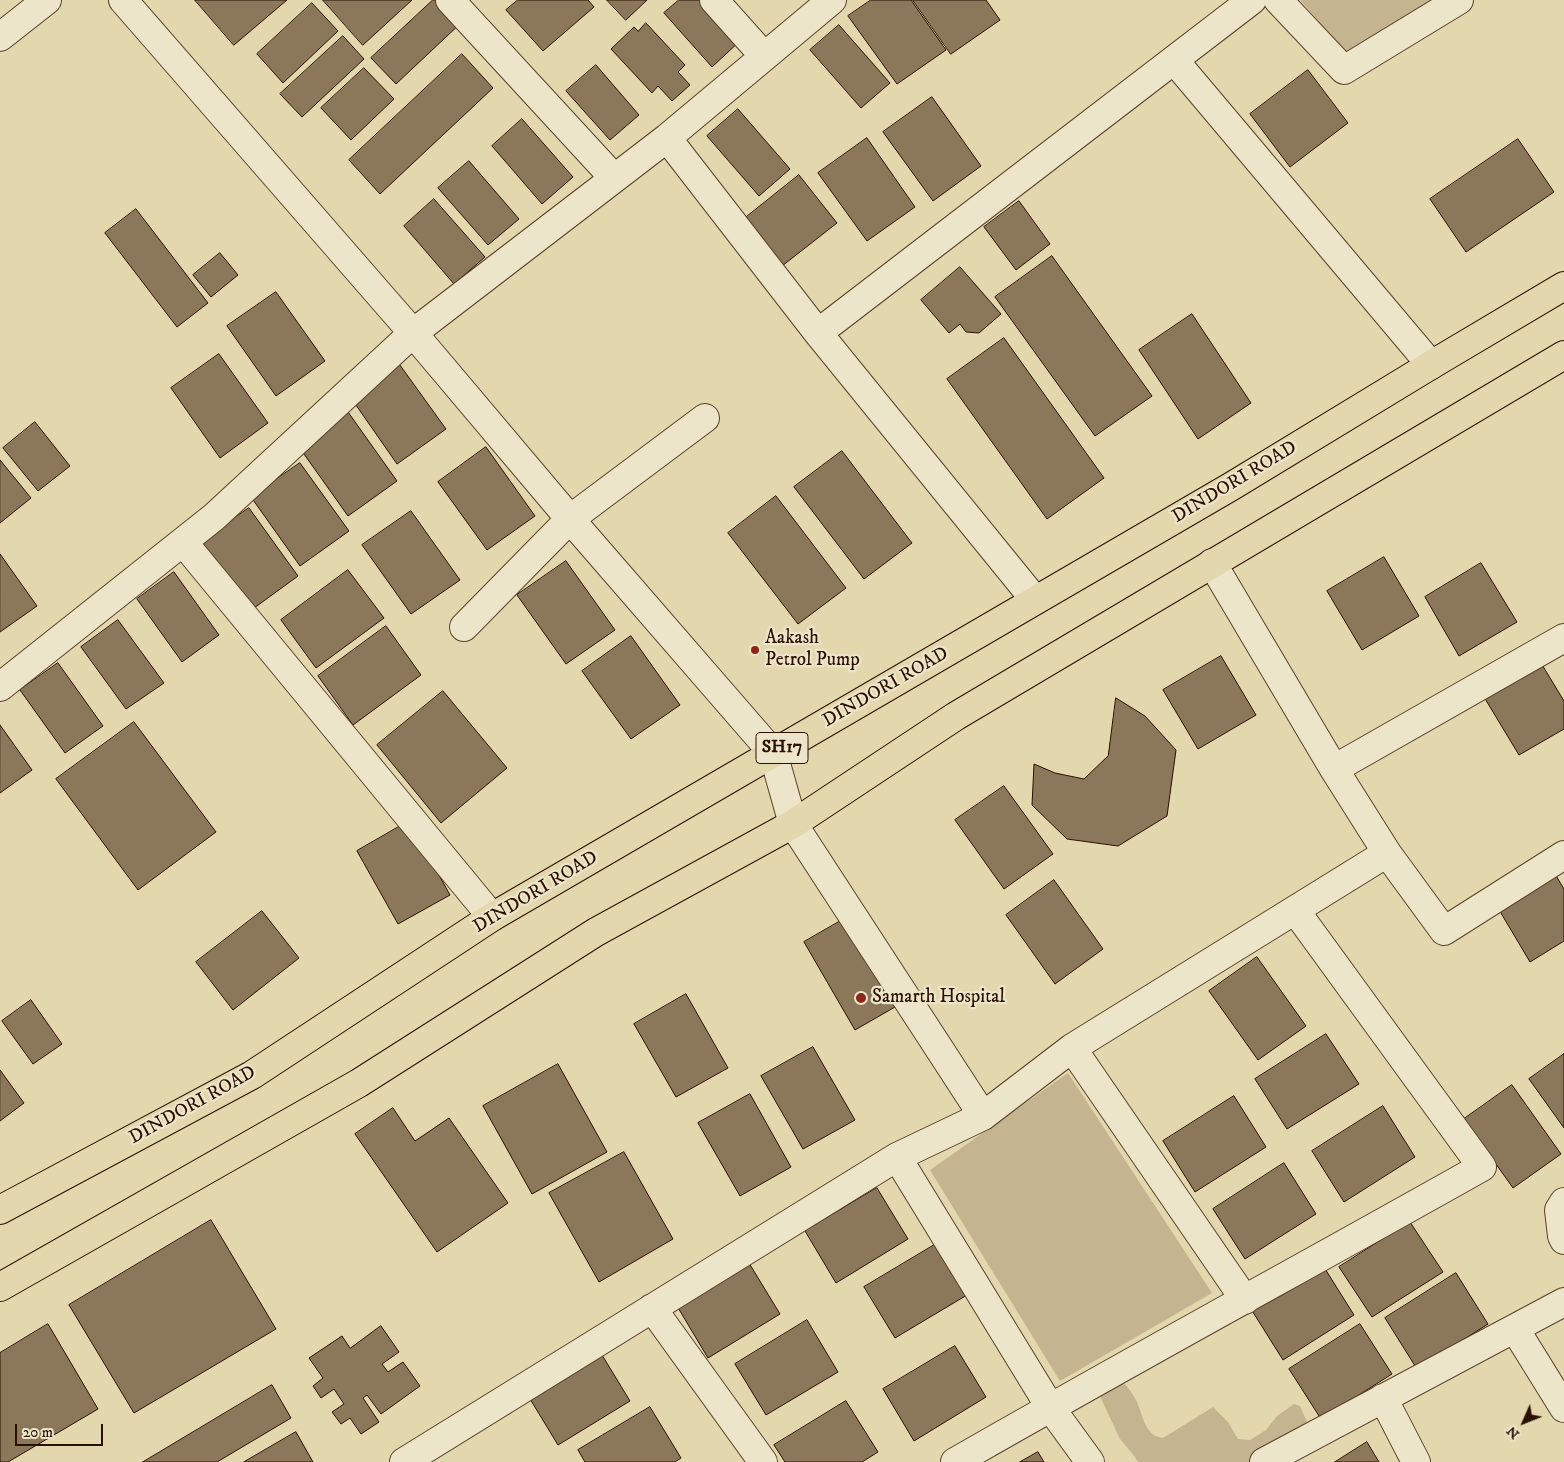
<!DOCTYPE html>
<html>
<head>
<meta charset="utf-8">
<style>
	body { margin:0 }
	#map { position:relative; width:1564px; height:1462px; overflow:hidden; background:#e3d7ad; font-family:"IM FELL DW Pica",serif }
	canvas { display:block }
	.north { position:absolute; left:1499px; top:1397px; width:50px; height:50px; -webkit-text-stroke:4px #ede5ca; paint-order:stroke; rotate:226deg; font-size:14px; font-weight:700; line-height:20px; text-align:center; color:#2b1000 }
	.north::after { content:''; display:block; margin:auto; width:18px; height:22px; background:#2b1000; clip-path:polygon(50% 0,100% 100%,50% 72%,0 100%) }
	.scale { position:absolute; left:15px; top:1424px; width:88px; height:22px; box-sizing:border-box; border:2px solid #2b1000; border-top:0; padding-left:6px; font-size:15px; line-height:18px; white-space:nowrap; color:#2b1000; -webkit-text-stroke:4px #ede5ca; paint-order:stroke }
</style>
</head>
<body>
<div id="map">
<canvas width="1564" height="1462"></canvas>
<div class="north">N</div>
<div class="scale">20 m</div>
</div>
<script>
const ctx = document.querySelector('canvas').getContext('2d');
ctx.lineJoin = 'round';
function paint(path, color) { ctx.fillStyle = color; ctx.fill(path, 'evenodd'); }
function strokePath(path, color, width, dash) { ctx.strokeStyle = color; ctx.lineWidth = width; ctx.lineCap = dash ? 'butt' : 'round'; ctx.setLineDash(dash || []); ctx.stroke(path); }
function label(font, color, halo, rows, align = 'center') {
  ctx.font = font + ' "IM FELL DW Pica",serif'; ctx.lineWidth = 4.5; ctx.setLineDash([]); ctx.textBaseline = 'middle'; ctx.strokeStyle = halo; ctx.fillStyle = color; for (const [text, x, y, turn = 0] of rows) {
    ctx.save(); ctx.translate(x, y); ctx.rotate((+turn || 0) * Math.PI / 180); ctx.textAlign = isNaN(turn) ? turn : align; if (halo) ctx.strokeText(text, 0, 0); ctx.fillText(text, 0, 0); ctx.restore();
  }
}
const green = new Path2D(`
	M1300,0H1442L1349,56Z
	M1068,1073L1212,1293L1060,1381L930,1170Z
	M1118,1378C1126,1384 1131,1391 1136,1400C1143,1414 1144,1436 1163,1438L1213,1407L1228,1422L1238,1439L1250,1440L1266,1430L1277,1416L1294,1404L1300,1406L1307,1422L1309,1433L1257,1462H1138L1135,1457L1120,1439L1098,1392Z`);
const building = new Path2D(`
	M195,0H287L234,45Z
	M323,0H412L363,45Z
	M433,0H441L462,22L396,84L371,58Z
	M518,0H588L594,7L543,51L506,10Z
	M607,0H647L626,20Z
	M679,0H704L741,40L712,67L664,13Z
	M871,0H911L946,50L897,84L848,16Z
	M913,0H986L1000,20L951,54Z
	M312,3L338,31L283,83L257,54Z
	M646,23L685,65L678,72L690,85L672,101L658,86L652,93L611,49L634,27L638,31Z
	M839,25L890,83L861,108L810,50Z
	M343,36L364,59L302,117L280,94Z
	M462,54L493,88L380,194L349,160Z
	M596,65L639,115L610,140L566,91Z
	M364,68L394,99L351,140L321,108Z
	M1308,70L1348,123L1290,167L1250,114Z
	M932,97L981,166L933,201L883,132Z
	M738,109L790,169L759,196L707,136Z
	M522,119L573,177L542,204L492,146Z
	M867,138L915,207L867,241L818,173Z
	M1518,139L1554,192L1466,252L1430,199Z
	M469,161L519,219L488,245L438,188Z
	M799,175L837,223L782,266L744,219Z
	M434,199L485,257L454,284L404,226Z
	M1019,201L1050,244L1016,270L984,227Z
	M136,209L208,303L177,327L105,233Z
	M220,253L238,275L211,297L193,275Z
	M1052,256L1152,396L1095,436L995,297Z
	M960,267L1001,314L979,333L966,332L960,324L949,333L921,300Z
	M276,292L325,361L276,396L227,326Z
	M1192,314L1251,403L1198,439L1139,350Z
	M1004,338L1104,478L1047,519L947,379Z
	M219,354L268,423L220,458L171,388Z
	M397,361L446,429L397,464L349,395Z
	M348,412L397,481L348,516L299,447Z
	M35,422L70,466L38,491L3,448Z
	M486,447L535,516L487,550L438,482Z
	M842,451L912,543L864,579L794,487Z
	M0,460L31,498L0,523Z
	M300,463L349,531L300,566L251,497Z
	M776,496L846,588L798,624L728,533Z
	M249,508L298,576L250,611L201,542Z
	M411,511L460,580L411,614L362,545Z
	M0,554L37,606L0,632Z
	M1384,557L1419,616L1362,650L1327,591Z
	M566,561L615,630L566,664L517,595Z
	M1481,563L1517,622L1459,656L1425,597Z
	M348,570L384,618L316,668L281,620Z
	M174,572L219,635L182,662L137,599Z
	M118,620L164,683L126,709L81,647Z
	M386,626L421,675L353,725L318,676Z
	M631,636L680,705L631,739L582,671Z
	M1221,656L1256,715L1198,749L1163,690Z
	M58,663L103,726L65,753L20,690Z
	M1541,663L1564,701V729L1519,755L1484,697Z
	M443,691L507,768L441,823L377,745Z
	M1116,698L1145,716L1176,750L1167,816L1118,846L1067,839L1032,805L1034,764L1055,773L1084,779L1108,756Z
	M134,722L216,832L138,890L56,779Z
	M0,725L32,770L0,793Z
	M1004,786L1053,854L1004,889L955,820Z
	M409,821L450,895L398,924L357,851Z
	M1552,869L1564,889V941L1530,962L1495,903Z
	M1054,880L1103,949L1055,984L1006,915Z
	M262,911L299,958L233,1010L196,962Z
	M844,919L895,1007L855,1030L804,942Z
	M1257,957L1306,1026L1258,1060L1209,991Z
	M686,994L728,1068L676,1097L634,1024Z
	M31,1000L62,1044L33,1064L2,1021Z
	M1326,1034L1359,1084L1287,1129L1255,1079Z
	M813,1047L855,1120L803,1149L761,1076Z
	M1564,1054V1128L1529,1079Z
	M558,1064L607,1152L532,1194L483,1106Z
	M0,1070L24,1103L0,1121Z
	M1512,1085L1561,1154L1513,1188L1464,1119Z
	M750,1094L791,1167L740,1196L698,1123Z
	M1234,1096L1266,1147L1195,1192L1163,1141Z
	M1383,1106L1415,1157L1344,1202L1312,1151Z
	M393,1108L415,1141L449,1118L508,1203L437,1252L355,1134Z
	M624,1152L673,1239L599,1282L549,1193Z
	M1284,1163L1316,1214L1245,1259L1213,1209Z
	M877,1188L908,1239L836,1283L805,1231Z
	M211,1220L276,1329L134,1413L69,1305Z
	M1410,1222L1443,1272L1372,1317L1339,1267Z
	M936,1244L967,1295L895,1338L864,1287Z
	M749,1263L780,1314L708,1358L677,1306Z
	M1322,1264L1354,1315L1283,1360L1251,1309Z
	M1456,1273L1488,1324L1417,1369L1385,1318Z
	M807,1320L838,1372L766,1415L735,1364Z
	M48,1324L98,1409L8,1462H0V1353Z
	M1360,1324L1392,1374L1321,1419L1289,1369Z
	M381,1326L399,1352L382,1364L388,1372L403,1362L420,1386L381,1414L367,1395L363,1398L379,1422L361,1434L350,1418L341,1424L332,1412L344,1404L334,1389L321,1398L313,1386L323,1378L309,1358L342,1336L350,1348Z
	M955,1346L986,1397L914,1441L883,1389Z
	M599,1350L630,1401L558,1445L527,1394Z
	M272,1385L291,1418L217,1462H143Z
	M846,1401L878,1452L862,1462H785L774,1445Z
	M650,1407L681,1458L675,1462H585L578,1450Z
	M296,1432L313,1462H244Z
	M1367,1442L1379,1462H1335Z
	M1038,1452L1044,1462H1020Z`);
const minor = new Path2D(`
	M123,0L413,333L570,519L773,753L793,824L983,1116
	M450,0L614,178
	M714,0L764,56
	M1278,0L1344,70L1459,0
	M0,37L47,0
	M1174,60L1431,365
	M667,138L818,333L1035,600
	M818,333L1252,0
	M183,542L492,917
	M1212,563L1334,769
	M464,627L570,519L705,418
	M0,687L214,517L413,333L667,138L832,0
	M1387,853L1444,931L1564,855
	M1072,1048L1245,1300
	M897,1157L1050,1407L1090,1462
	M1564,1202L1559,1210L1562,1236L1564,1240
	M652,1308L763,1462
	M1515,1329L1564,1408
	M1383,1398L1416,1462
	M404,1462L897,1157L983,1116L1072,1048L1387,853L1334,769L1564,638
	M955,1462C1129,1362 1306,1266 1482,1167L1295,910
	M1264,1462L1564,1302`);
const primary = new Path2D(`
	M0,1210L252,1075L492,917L1232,486L1431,365L1564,286
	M0,1287L359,1083L596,932L793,824L956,716L1564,355`);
const markers = [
	[755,650,5,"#8f2418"],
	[861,998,6,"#8f2418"]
];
const shields = [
	[782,748,52]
];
const shieldNames = [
	["SH17",782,748]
];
const streetNames = [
	["DINDORI ROAD",1235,483,-31],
	["DINDORI ROAD",886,688,-30],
	["DINDORI ROAD",536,893,-31],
	["DINDORI ROAD",193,1106,-29]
];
const poiNames = [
	["Aakash",765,639],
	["Petrol Pump",765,661],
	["Samarth Hospital",872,998]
];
paint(green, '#c4b590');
paint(building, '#8b775a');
strokePath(building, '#2b1000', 1);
strokePath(minor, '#59422b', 30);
strokePath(primary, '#2b1000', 30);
strokePath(minor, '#ede5ca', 28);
strokePath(primary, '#e3d7ad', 28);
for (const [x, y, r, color] of markers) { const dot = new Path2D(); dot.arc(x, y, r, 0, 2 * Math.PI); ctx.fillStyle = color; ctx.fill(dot); strokePath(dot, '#ede5ca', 2); }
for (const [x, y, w] of shields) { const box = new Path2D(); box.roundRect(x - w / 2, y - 15.5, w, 31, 4); ctx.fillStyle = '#ede5ca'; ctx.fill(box); strokePath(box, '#2b1000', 1); }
label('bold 18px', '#2b1000', null, shieldNames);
label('19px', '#2b1000', '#ede5ca', streetNames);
label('19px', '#2b1000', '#ede5ca', poiNames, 'left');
</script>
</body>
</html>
